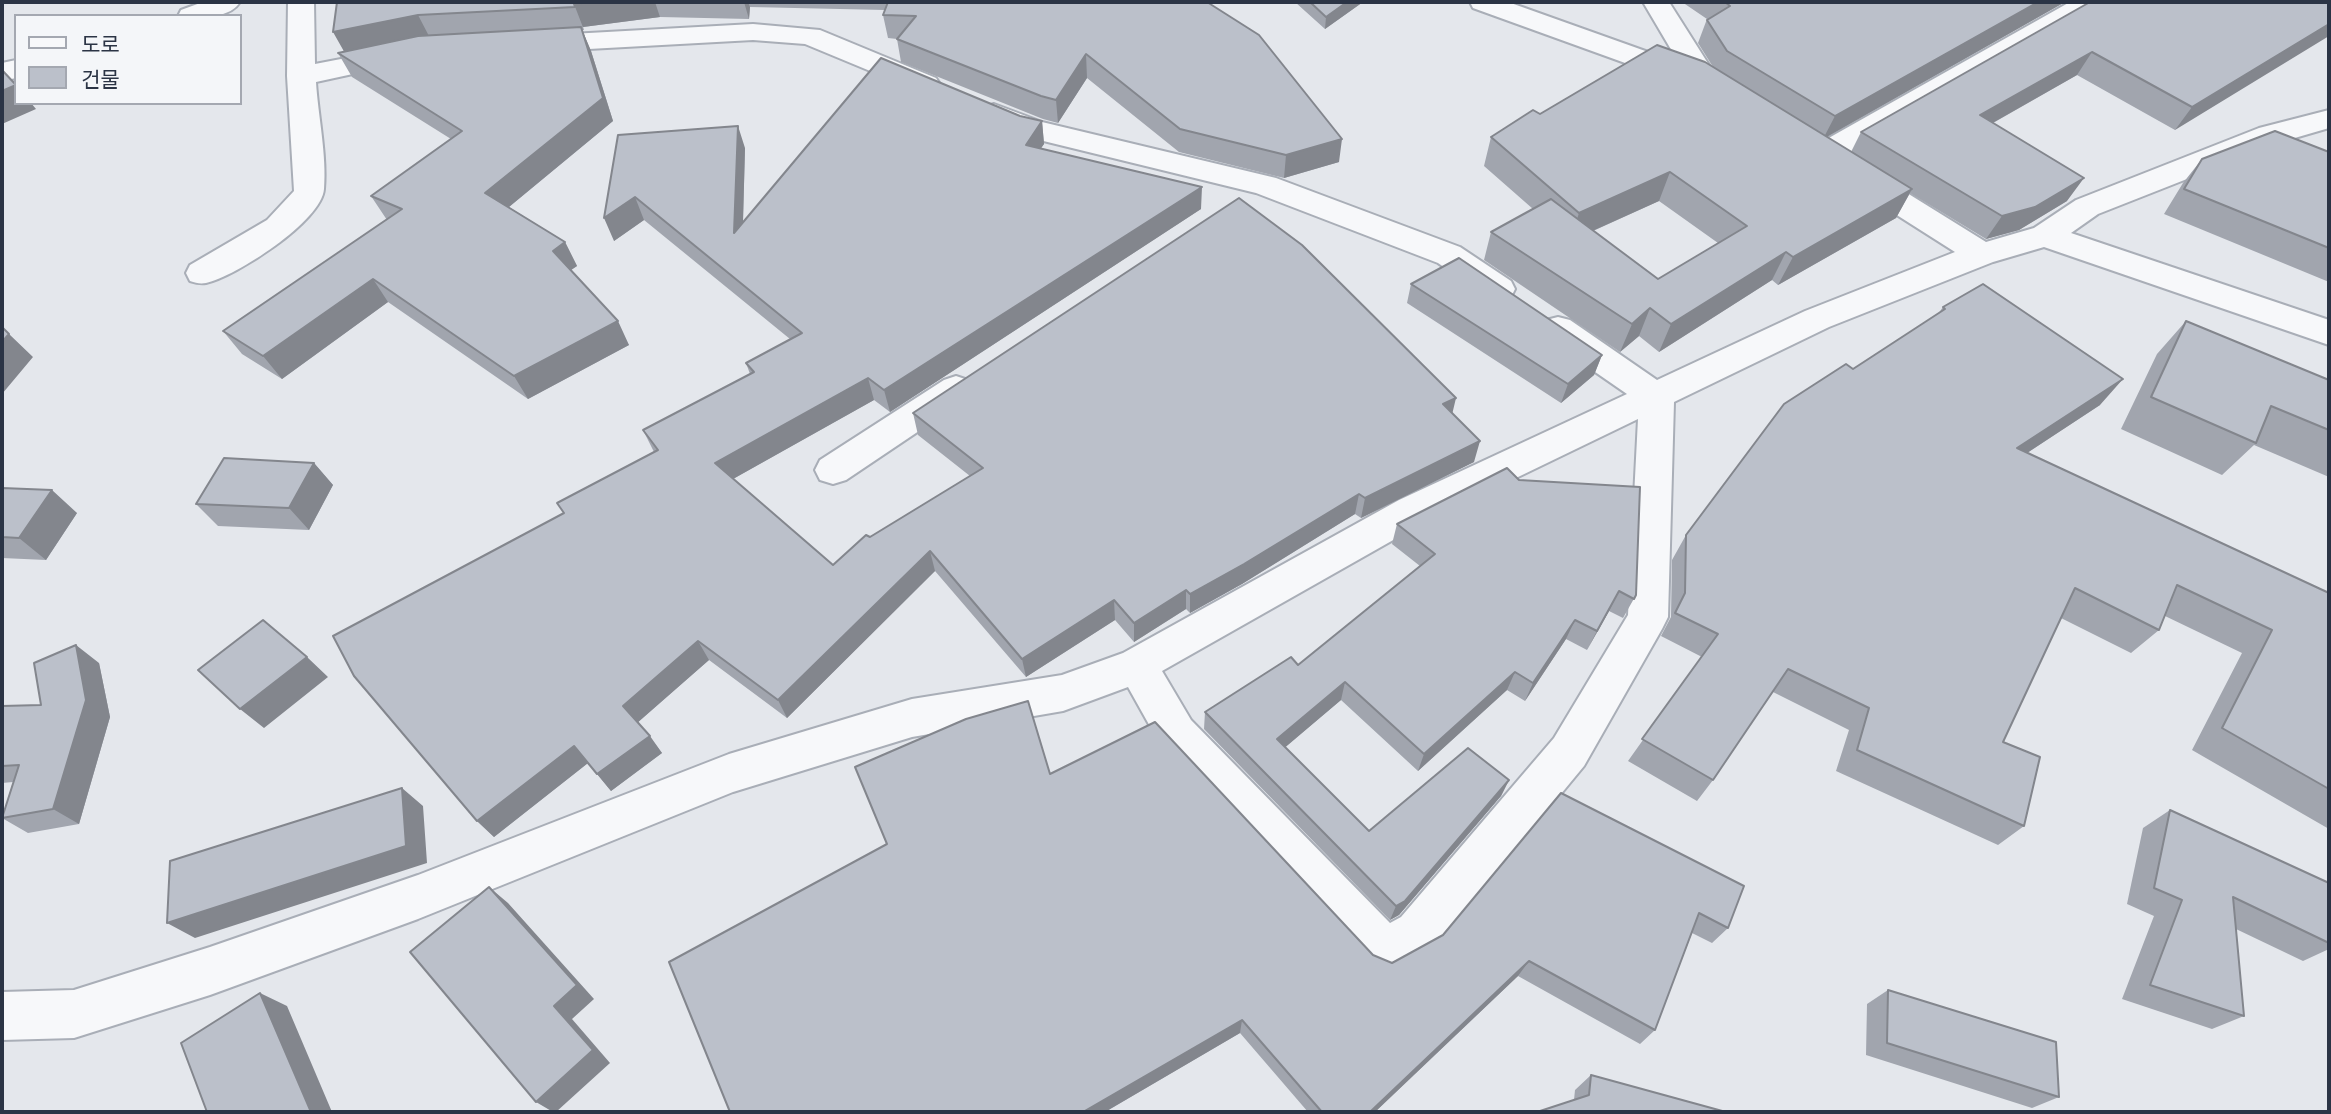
<!DOCTYPE html>
<html>
<head>
<meta charset="utf-8">
<style>
	body { margin:0 }
	#map { position:relative; width:2331px; height:1114px; overflow:hidden; background:#e4e7ec; font-family:"Exo 2","Noto Sans KR",sans-serif }
	canvas { display:block }
	.frame { position:absolute; inset:0; border:4px solid #2b3445; pointer-events:none }
	.legend { position:absolute; left:14px; top:14px; width:228px; height:91px; box-sizing:border-box; background:#f4f6f9; border:2px solid #a4a8b1; margin:0; padding:9px 12px; list-style:none; font-size:21px; color:#2b3445 }
	.legend li { display:flex; align-items:center; gap:14px; height:35px }
	.legend b { width:35px; border:2px solid #a4a8b1 }
</style>
</head>
<body>
<div id="map">
<canvas width="2331" height="1114"></canvas>
<div class="frame"></div>
<ul class="legend">
<li><b style="height:9px;background:#f7f8fa"></b>도로</li>
<li><b style="height:19px;background:#bbc0ca"></b>건물</li>
</ul>
</div>
<script>
const ctx = document.querySelector('canvas').getContext('2d');
ctx.lineJoin = 'round';
function strokePath(path, color, width, dash) { ctx.strokeStyle = color; ctx.lineWidth = width; ctx.lineCap = dash ? 'butt' : 'round'; ctx.setLineDash(dash || []); ctx.stroke(path); }
function paint(path, color) { ctx.fillStyle = color; ctx.fill(path, 'evenodd'); }
const minor = new Path2D(`
	M203,2H240C228,21 197,16 178,16L181,10Z
	M288,2H314L315,64L398,48L408,50L412,56L408,62L316,82C318,115 327,156 324,189C322,221 235,277 206,283C200,284 196,283 190,281L186,273L190,265L267,220L294,191L287,76Z
	M1470,2H1508L1679,63L1643,2H1669L1716,76L1738,94L1734,100C1714,105 1707,93 1692,84C1689,82 1680,82 1675,81L1473,8Z
	M2070,2H2102L2099,8L1833,162L1822,165L1811,162L1807,155L1811,148Z
	M753,24L820,30L936,78L940,84L936,90L926,93L916,90L805,44L753,40L534,52L524,50L520,44L524,38L534,36Z
	M16,60V78L2,81V63Z
	M994,104L1042,122L1276,178L1460,247L1511,281L1515,289L1511,297L1499,301L1487,297L1438,263L1256,193L1023,136L984,119L979,113L984,107Z
	M2329,110V128L2281,142L2098,214L2071,233L2329,320V345L2044,247L1993,262L1829,327L1674,402L1668,617L1662,629L1584,766L1433,949L1386,975L1369,968L1161,746L1128,687L1063,711L912,737L733,792L418,919L210,995L74,1038L2,1040V992L74,990L210,947L418,875L729,754L912,699L1062,675L1123,653L1399,500L1627,394L1546,338L1541,329L1546,320L1558,317L1570,320L1657,380L1805,311L1955,252L1848,184L1844,177L1848,170L1859,167L1870,170L1986,242L2034,228L2076,200L2259,128ZM1638,419L1628,615L1554,738L1401,917L1390,923L1191,720L1162,671L1425,522Z
	M956,376L968,380L974,389L968,398L846,480L833,484L820,480L815,470L820,460L944,380Z`);
const wall = new Path2D(`
	M337,2H1207L1339,162L1284,178L1179,152L1087,78L1058,123L1043,119L901,62L897,39L888,38L883,15L885,10L750,7L749,19L660,17L583,27L584,30H582L591,51L613,121L509,207L565,242L577,266L571,270L629,345L528,399L388,302L282,379L242,354L223,331L387,220L371,196L451,139L352,77L338,53L344,52Z
	M1295,2H1363L1325,29Z
	M1682,2H2065L1827,137L1851,152L1861,132L2090,2H2329L2175,130L2077,75L1993,123L2067,201L2019,230L1986,239L1910,193L1896,218L1778,285L1772,280L1659,352L1639,336L1620,352L1484,260L1491,232L1533,209L1484,166L1491,137L1540,114L1713,67L1698,43L1707,19ZM1659,201L1718,243L1658,279L1593,231Z
	M1020,116L1042,121L1044,144L1041,148L1201,209L890,412L874,400L733,479L833,565L870,537L970,476L918,435L913,413L1452,414L1474,462L1361,518L1355,514L1242,584L1190,613L1186,609L1134,642L1115,620L1026,677L935,571L787,718L709,660L638,722L662,753L611,791L588,763L494,837L477,821L564,514L654,452L643,430L750,374L746,363L790,339L644,220L614,241L618,135L745,148L743,223Z
	M2329,152V282L2164,214L2183,183L2202,159Z
	M1411,284L1602,355L1594,375L1561,403L1407,303Z
	M1943,307L2100,405L2027,453L2329,593V829L2192,750L2242,653L2165,616L2159,630L2131,653L2061,618L2003,742L2024,826L1998,845L1836,771L1849,730L1773,692L1713,780L1697,801L1628,761L1702,657L1661,636L1671,617L1672,560L1686,535L1938,314Z
	M2186,321L2329,380V477L2254,445L2222,475L2121,429L2157,354Z
	M314,463L333,485L309,530L218,526L196,504Z
	M2,488L77,513L46,560L2,558Z
	M1397,524L1636,595L1623,618L1609,611L1587,650L1566,639L1525,701L1507,690L1418,771L1341,700L1285,747L1369,831L1509,780L1501,796L1399,915L1390,920L1204,729L1205,712L1298,665L1420,566L1392,544Z
	M99,663L110,717L79,824L28,833L2,818L13,782L2,783V706L41,705Z
	M1050,774L1373,955L1392,963L1443,935L1561,793L1728,928L1712,943L1692,933L1655,1030L1640,1044L1518,976L1375,1112H1308L1240,1033L1105,1112H730Z
	M2170,810L2329,883V949L2303,961L2236,929L2244,1016L2212,1029L2122,999L2154,916L2127,904L2143,828Z
	M1888,990L2059,1097L2032,1108L1866,1055L1867,1004Z
	M1591,1075L1726,1112L1574,1100L1575,1090Z`);
const shadedWall = new Path2D(`
	M590,2H655L660,17L583,27L584,30L574,4Z
	M744,2H748L750,7L749,19Z
	M1347,2H1363L1325,29L1326,17Z
	M2038,2H2065L1823,139L1835,116Z
	M418,15L430,38L346,55L333,32Z
	M2329,24V36L2175,130L2192,107Z
	M581,27L591,51L613,121L498,216L485,193Z
	M2092,52L2077,75L1966,138L1980,115Z
	M1086,54L1087,78L1058,123L1056,100Z
	M16,85V103H31L36,109L2,124V91Z
	M1042,121L1044,144L1028,167L1026,145Z
	M738,126L745,148L742,255L734,233Z
	M1342,139L1339,162L1284,178L1286,155Z
	M1670,172L1659,201L1570,241L1579,213Z
	M2084,178L2067,201L2019,230L1986,239L2002,216Z
	M1202,187L1201,209L890,412L884,390Z
	M1912,189L1896,218L1778,285L1793,257Z
	M635,197L644,220L614,241L604,218Z
	M565,242L577,266L565,274L553,251Z
	M1786,252L1772,280L1659,352L1671,324Z
	M373,279L388,302L282,379L263,356Z
	M1650,308L1639,336L1620,352L1632,324Z
	M618,321L629,345L528,399L514,376Z
	M9,334L33,357L2,394V342Z
	M1602,355L1594,375L1561,403L1568,384Z
	M868,378L874,400L724,484L715,463Z
	M2123,379L2100,405L1995,474L2017,448Z
	M1456,398L1451,419L1443,404Z
	M1480,441L1474,462L1361,518L1365,498Z
	M314,463L333,485L309,530L289,508Z
	M52,490L77,513L46,560L19,538Z
	M1359,494L1355,514L1242,584L1190,613V594Z
	M930,551L935,571L787,718L778,700Z
	M1186,590V609L1134,642V623Z
	M1619,591L1609,611L1587,650L1597,631Z
	M1114,600L1115,620L1026,677L1022,659Z
	M1575,620L1566,639L1525,701L1533,683Z
	M698,641L709,660L636,724L623,706Z
	M76,645L99,663L110,717L79,824L53,809Z
	M307,657L328,677L264,728L240,709Z
	M1515,672L1507,690L1418,771L1424,754Z
	M1345,682L1341,700L1275,756L1277,739Z
	M650,736L662,753L611,791L597,774Z
	M574,746L588,763L494,837L477,821Z
	M1509,780L1501,796L1399,915L1390,920L1396,906Z
	M402,788L423,806L427,863L195,938L167,923Z
	M489,887L508,903L594,999L572,1019L610,1063L556,1112H553L536,1102L554,1006Z
	M1529,961L1518,976L1375,1112H1370Z
	M260,993L287,1006L332,1112H311Z
	M1242,1020L1240,1033L1105,1112H1083Z`);
const building = new Path2D(`
	M337,2H590L574,4L575,7L418,15L333,32Z
	M888,2H1207L1259,35L1342,139L1286,155L1180,129L1086,54L1056,100L1041,96L897,39L916,16L883,15Z
	M1310,2H1347L1326,17Z
	M1725,2H2038L1835,116L1727,51L1707,20L1730,6Z
	M2090,2H2329V24L2192,107L2092,52L1980,115L2084,178L2035,207L2002,216L1861,132Z
	M581,27L603,98L485,193L565,242L553,251L618,321L514,376L373,279L263,356L223,331L402,209L371,196L462,131L338,53L418,36Z
	M1657,45L1705,62L1912,189L1793,257L1786,252L1671,324L1650,308L1632,324L1491,232L1551,199L1658,279L1747,226L1670,172L1579,213L1491,137L1533,110L1540,114Z
	M881,58L1020,116L1042,121L1026,145L1202,187L884,390L868,378L715,463L833,565L866,535L870,537L983,468L913,413L1239,198L1302,245L1456,398L1443,404L1480,441L1365,498L1359,494L1244,564L1190,594L1186,590L1134,623L1114,600L1022,659L930,551L778,700L698,641L623,706L650,736L597,774L574,746L477,821L354,676L333,636L564,513L557,503L658,450L643,430L754,372L746,363L802,333L635,197L604,218L618,135L738,126L734,233Z
	M2,70L16,85L2,91Z
	M2275,131L2329,152V248L2184,189L2202,159Z
	M1459,258L1602,355L1568,384L1411,284Z
	M1983,284L2123,379L2017,448L2329,593V789L2222,728L2272,630L2177,585L2159,630L2075,588L2003,742L2040,757L2024,826L1857,750L1869,708L1788,669L1713,780L1642,739L1718,634L1675,613L1685,593L1686,535L1784,404L1846,364L1853,369L1945,309L1943,307Z
	M2186,321L2329,380V430L2271,406L2256,443L2151,397Z
	M2,327L9,334L2,342Z
	M224,458L314,463L289,508L196,504Z
	M1507,468L1519,480L1640,487L1636,595L1634,599L1619,591L1597,631L1575,620L1533,683L1515,672L1424,754L1345,682L1277,739L1369,831L1468,748L1509,780L1405,901L1396,906L1205,712L1291,657L1298,665L1435,554L1397,524Z
	M2,488L52,490L19,538L2,537Z
	M263,620L307,657L240,709L198,670Z
	M76,645L86,700L53,809L2,818L19,765L2,766V706L41,705L34,663Z
	M1028,701L1050,774L1155,722L1373,955L1392,963L1443,935L1561,793L1744,886L1728,928L1699,913L1655,1030L1529,961L1370,1112H1322L1242,1020L1083,1112H730L669,962L887,844L855,767L966,719Z
	M402,788L406,846L167,923L170,861Z
	M2170,810L2329,883V943L2233,897L2244,1016L2150,985L2182,900L2154,888Z
	M489,887L577,985L554,1006L593,1050L536,1102L410,952Z
	M1888,990L2056,1042L2059,1097L1887,1043Z
	M260,993L311,1112H207L181,1043Z
	M1591,1075L1726,1112H1537L1589,1095Z`);
strokePath(minor, '#a9aeb7', 4);
paint(minor, '#f7f8fa');
paint(wall, '#a1a5ae');
paint(shadedWall, '#83868d');
paint(building, '#bbc0ca');
strokePath(building, '#83868d', 2);
</script>
</body>
</html>
